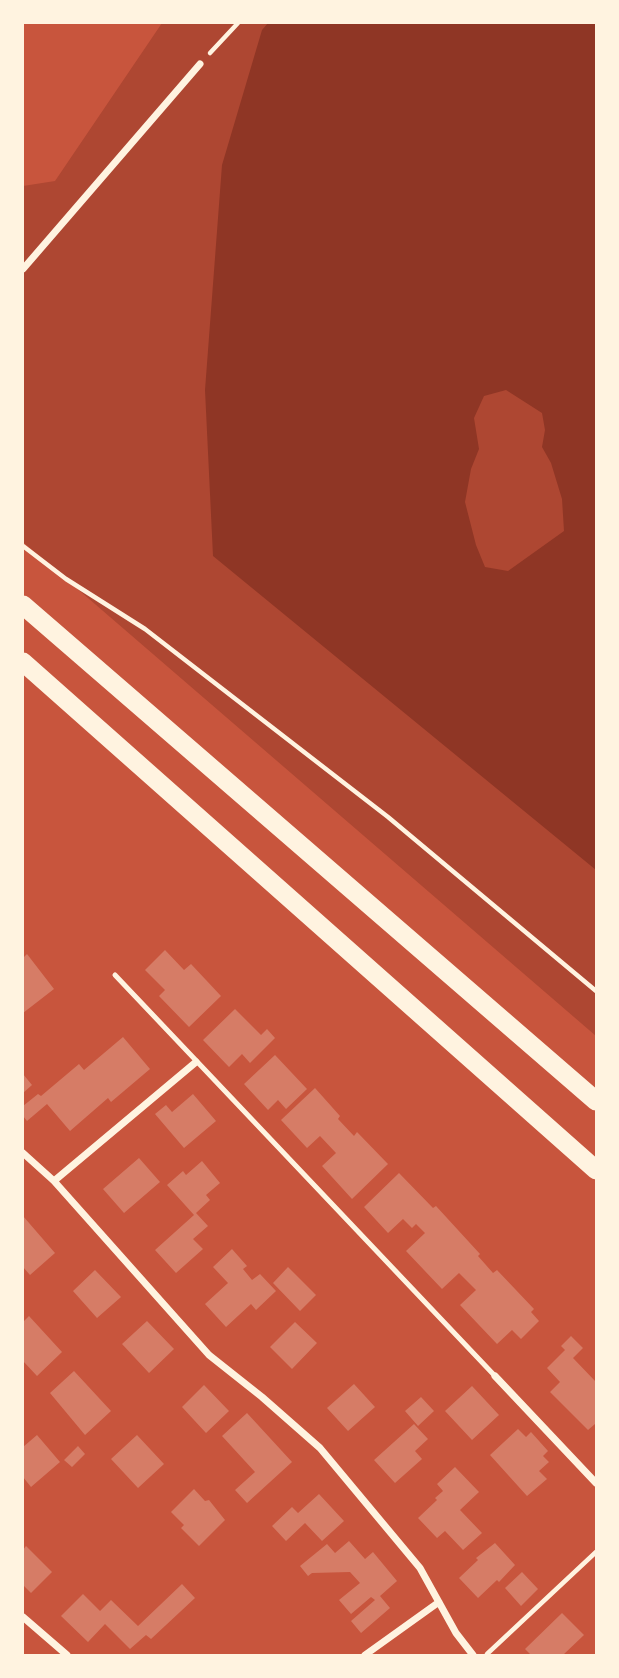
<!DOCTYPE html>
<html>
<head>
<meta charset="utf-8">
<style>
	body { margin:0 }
	#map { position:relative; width:619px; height:1678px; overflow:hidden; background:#c8553d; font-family:"Fira Sans",sans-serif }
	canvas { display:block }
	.frame { position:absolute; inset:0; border:24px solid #fff3e0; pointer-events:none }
</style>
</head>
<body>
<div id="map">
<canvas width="619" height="1678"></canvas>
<div class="frame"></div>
</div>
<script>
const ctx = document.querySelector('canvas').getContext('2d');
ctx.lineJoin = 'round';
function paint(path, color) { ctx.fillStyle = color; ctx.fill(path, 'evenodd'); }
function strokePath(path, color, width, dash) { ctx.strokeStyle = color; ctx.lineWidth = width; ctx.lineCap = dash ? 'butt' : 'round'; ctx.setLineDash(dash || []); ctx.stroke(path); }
const green = new Path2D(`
	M162,23H596V1036L23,542V186L55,181Z`);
const water = new Path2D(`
	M268,23H596V870L213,556L205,390L222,165L262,30ZM506,390L542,413L545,430L542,447L551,463L562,499L564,531L508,571L485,567L476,545L465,502L471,469L479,449L474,418L484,396Z`);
const building = new Path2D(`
	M165,950L184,970L191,964L221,996L189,1027L159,996L165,990L145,970Z
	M27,954L54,989L23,1013V958Z
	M235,1009L261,1035L267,1029L275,1038L250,1063L242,1054L229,1067L203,1040Z
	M123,1037L150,1069L111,1102L108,1098L70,1131L47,1104L27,1121L23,1116V1106L38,1094L41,1096L79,1064L84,1070Z
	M275,1055L307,1089L286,1109L278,1100L268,1110L244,1084Z
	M23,1074L32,1085L23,1093Z
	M315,1088L340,1116L338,1119L354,1136L357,1132L388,1164L352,1199L322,1166L336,1153L320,1136L307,1148L281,1120Z
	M193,1094L216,1121L184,1148L155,1114L166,1105L172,1112Z
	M139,1158L160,1182L124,1213L103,1189Z
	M202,1161L220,1183L206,1195L210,1200L196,1213L208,1226L193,1239L203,1249L176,1273L155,1250L194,1215L167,1185L183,1171L186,1175Z
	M399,1173L433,1208L436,1206L480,1254L478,1256L493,1273L497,1270L534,1309L531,1312L539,1321L521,1339L512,1330L497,1344L460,1305L476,1290L459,1273L442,1289L406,1251L425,1233L416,1224L412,1228L403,1219L388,1233L364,1207Z
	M23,1216L55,1253L30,1275L23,1267Z
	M232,1249L247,1266L243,1269L252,1280L260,1274L276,1291L256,1310L251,1304L226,1327L205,1304L228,1283L213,1267Z
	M288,1267L316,1295L300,1311L273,1283Z
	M95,1270L121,1297L97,1318L73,1291Z
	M29,1316L62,1352L37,1376L23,1361V1322Z
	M147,1321L174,1349L149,1373L122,1344Z
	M295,1322L317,1343L292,1369L270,1347Z
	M571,1336L583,1348L573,1358L596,1382V1425L595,1424L588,1430L550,1392L560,1382L547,1368L565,1350L561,1346Z
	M74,1371L111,1411L85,1435L50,1393Z
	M354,1384L375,1407L348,1431L327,1408Z
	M204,1385L229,1411L206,1433L182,1407Z
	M472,1386L499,1415L472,1440L445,1411Z
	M421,1397L434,1411L418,1426L405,1411Z
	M247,1413L292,1462L247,1503L235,1490L255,1472L222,1436Z
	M414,1424L428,1439L415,1451L422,1459L395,1483L374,1460Z
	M518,1429L526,1437L531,1432L548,1451L543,1456L549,1462L539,1471L547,1479L527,1496L490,1455Z
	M37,1435L60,1462L31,1487L23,1477V1447Z
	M137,1435L164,1464L138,1488L111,1459Z
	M78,1446L85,1454L72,1467L64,1460Z
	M455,1467L479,1492L460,1510L482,1533L463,1550L445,1531L437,1538L418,1518L437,1500L435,1498L443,1491L437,1484Z
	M194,1489L205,1501L209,1500L225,1520L199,1546L181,1528L184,1525L171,1512Z
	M319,1494L344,1521L322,1541L305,1523L286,1541L272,1526L292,1507L298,1513Z
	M349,1541L365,1559L373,1552L397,1581L380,1596L390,1608L361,1633L351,1621L375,1600L371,1597L351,1614L339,1600L360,1583L350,1572L312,1573L308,1576L300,1566L327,1544L335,1553Z
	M495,1543L515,1565L499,1582L497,1580L478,1598L459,1578L478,1560L476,1558Z
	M26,1546L52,1572L31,1593L23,1585V1550Z
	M522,1572L538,1589L521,1606L505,1588Z
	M182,1584L195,1598L151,1639L146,1635L130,1649L105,1624L88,1642L61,1616L83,1594L100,1611L111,1600L138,1626Z
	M562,1613L584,1635L563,1655H531L525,1649Z`);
const path = new Path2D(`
	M210,53L238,23
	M23,546L66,579L145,629L388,817L596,991
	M487,1654L596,1552`);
const service = new Path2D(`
	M115,975L495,1376`);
const minor = new Path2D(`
	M23,269L200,64
	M23,1153L54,1181L209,1355L262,1397L320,1448L420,1568L456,1633L473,1655
	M54,1181L196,1062
	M495,1376L596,1483
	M23,1617L67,1655
	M365,1655L439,1602`);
const trunk = new Path2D(`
	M23,605L596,1101
	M23,662L596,1170`);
paint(green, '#ae4732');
paint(water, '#8f3625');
paint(building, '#d67c66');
strokePath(path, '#fff3e0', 4.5);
strokePath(service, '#fff3e0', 5);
strokePath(minor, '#fff3e0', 7);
strokePath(trunk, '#fff3e0', 19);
</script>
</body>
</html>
